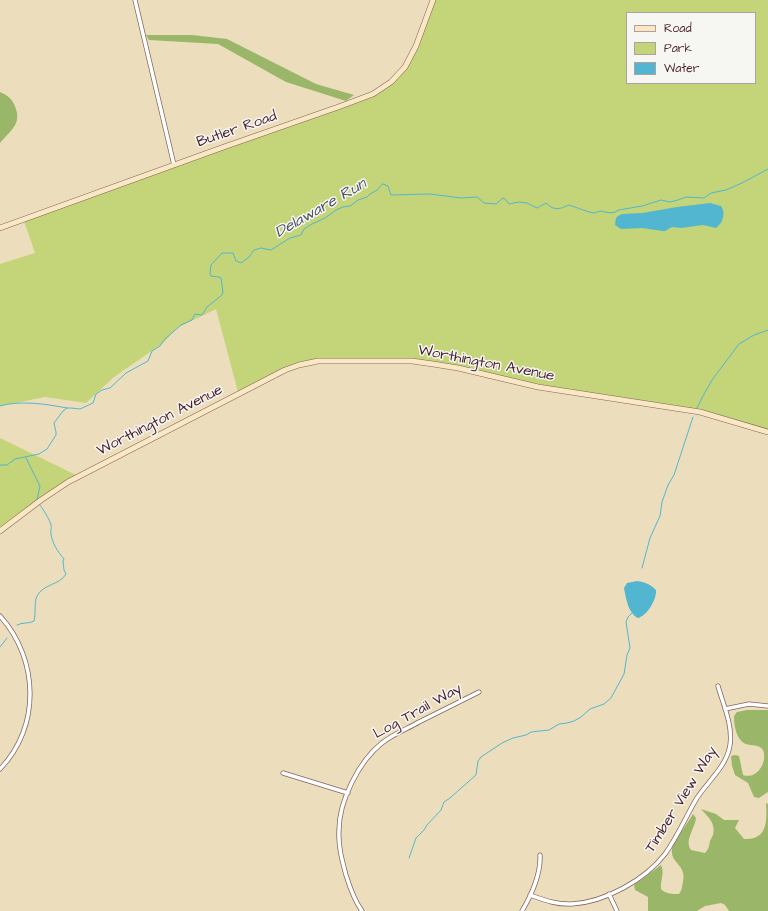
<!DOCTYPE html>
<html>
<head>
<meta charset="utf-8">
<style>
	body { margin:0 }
	#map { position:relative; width:768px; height:911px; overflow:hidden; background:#ecdebc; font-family:"Architects Daughter",sans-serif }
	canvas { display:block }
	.legend { position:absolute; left:626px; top:12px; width:130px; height:72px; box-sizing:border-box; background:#f6f6f2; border:1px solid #b1a0a2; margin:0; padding:5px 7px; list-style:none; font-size:12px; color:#4a1f2b }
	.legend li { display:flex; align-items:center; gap:8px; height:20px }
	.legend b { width:20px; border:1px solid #b1a0a2 }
</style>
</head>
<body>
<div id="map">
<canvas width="768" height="911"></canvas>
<ul class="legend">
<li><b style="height:5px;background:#fae7c3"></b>Road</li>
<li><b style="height:11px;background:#c3d578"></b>Park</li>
<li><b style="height:11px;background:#52b6d0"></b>Water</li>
</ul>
</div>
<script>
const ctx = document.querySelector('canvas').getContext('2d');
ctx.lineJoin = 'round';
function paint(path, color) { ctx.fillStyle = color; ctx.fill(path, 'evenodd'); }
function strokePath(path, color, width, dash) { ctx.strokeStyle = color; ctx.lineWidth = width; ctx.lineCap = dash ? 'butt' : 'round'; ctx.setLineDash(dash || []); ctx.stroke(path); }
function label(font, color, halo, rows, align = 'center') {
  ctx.font = font + ' "Architects Daughter",sans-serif'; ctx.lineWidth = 3; ctx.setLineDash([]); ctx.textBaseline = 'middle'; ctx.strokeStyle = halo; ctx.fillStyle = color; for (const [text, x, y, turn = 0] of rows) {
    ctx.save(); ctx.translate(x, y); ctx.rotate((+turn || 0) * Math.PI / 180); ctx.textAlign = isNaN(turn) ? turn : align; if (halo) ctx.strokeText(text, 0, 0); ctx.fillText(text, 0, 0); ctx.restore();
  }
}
const green = new Path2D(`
	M434,0H768V430L724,416L553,387L424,362L310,361L238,392L216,309L177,328L163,343L114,377L86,403L45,397L0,406V264L35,253L24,221L231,146L364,100L405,70ZM627,13H755V83H627Z
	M0,438L76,475L0,529Z`);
const forest = new Path2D(`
	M146,35H192L227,39L316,84L354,95L346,101L286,82L218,44L149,40Z
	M0,92C7,95 11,98 14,104C23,123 12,129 0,143Z
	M747,710H768V792L759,798L754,797L748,783L735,775L732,766L731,756L735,755L739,756L743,775C757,780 768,762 763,750C759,744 751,746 746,744C736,740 734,725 734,716L737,712Z
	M766,803L768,804V911H729L725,905L721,903L705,906L697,911H648V897L635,890L634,885L661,865C665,873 660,881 661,889C666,894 672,894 679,894C682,890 682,887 683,882C687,864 670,864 672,849C673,843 689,821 693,814L696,818C695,829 684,840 691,850L705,853C709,849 709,846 710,841C711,839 712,837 713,835C716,823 708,817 701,809L716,814L724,820H739L735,828L744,839C768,840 767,821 766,803Z`);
const water = new Path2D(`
	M710,203L721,206C726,213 723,223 716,228L703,225L681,228L672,227L665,231H663L642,228L621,229L615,225L616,218L618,216L622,214L642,213L677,207Z
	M637,581C645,582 650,584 656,590C657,599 647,616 638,618C628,613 626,598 624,588L627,583Z`);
const stream = new Path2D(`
	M0,406C20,400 46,404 67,408
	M697,408L703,396L712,380L739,344L754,335L768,330
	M26,458L40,486L37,500
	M0,465H7L15,459L39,454L47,449L56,435V432L54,423L63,411L67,408H71L80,409L93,403L96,394L102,390L110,388L126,373L148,361L152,351L160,346L164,340L181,325L192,320L195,314L202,315L207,307L222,295L223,292L221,278L219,277L211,276L210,274L211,265L222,253H233L236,261L241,263L249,257L254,250L261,248L271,250L290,238L301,235L304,229L310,225L325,218L336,210L343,207L350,206L358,200L367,197C370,193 373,193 377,190C380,188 379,186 383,184L388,186L391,195L430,194L461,198L477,197L484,203L496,204L503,198L505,199L509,204L519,202L527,203L537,208L546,203C548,204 549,206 551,207C558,211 563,207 569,205L589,212L594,213L600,211L611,213L615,212L619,210L642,206L661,200L670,202L678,200L686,197L704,198L711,193L726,190L742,183L768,169
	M642,568L650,538L660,516L662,502L668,485L674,475L693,417
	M17,625C22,622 29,624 34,621C36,613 34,603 37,596C43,584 60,585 66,574L64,570L63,561L64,559C58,552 52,543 51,534C50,531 52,528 51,525C50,520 43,509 40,505
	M0,647L7,638
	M409,858L416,838L424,830L427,825L441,810L444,802L450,798L476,775L478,761L481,757L502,743L513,738L526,735L531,732L549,730L559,724L567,723L574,721L581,717L590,709L604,704L611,698L624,674L627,655L630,648L626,622L628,617L633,612`);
const street = new Path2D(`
	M135,0L174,165
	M0,616C39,659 41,727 0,769
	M725,709L749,704L768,706
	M283,773L348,793
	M609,894L617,911
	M530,895C544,900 557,905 572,904C605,902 645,880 665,854C678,836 686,816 697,798C708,781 727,766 730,745C733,725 723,704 718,686
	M362,911C354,900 350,888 346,875C342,860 338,846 339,830C339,801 359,761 382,743C393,734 407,729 419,722C439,712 459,702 479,692
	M522,911C532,894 541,875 540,855`);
const secondary = new Path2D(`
	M0,228L221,148L341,106L373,94L391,82L405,67L416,46L433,0
	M0,531L41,500L68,482L285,370L299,365L318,361H412L433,364L458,368L538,387L700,412L768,432`);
const streetNames = [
	["Butler Road",237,130,-19],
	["Worthington Avenue",486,364,11],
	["Worthington Avenue",160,421,-27],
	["Log Trail Way",418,712,-29],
	["Timber View Way",682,800,-58]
];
const waterNames = [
	["Delaware Run",321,209,-30]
];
paint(green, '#c3d578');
paint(forest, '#9ab668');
paint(water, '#52b6d0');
strokePath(stream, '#52b6d0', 1);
strokePath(street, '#83625e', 5);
strokePath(secondary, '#83625e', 6);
strokePath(street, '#fff', 3.5);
strokePath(secondary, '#fae7c3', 5);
label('15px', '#4a1f2b', '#f6f6f2', streetNames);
label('italic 16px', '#4d5465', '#f6f6f2', waterNames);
</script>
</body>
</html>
